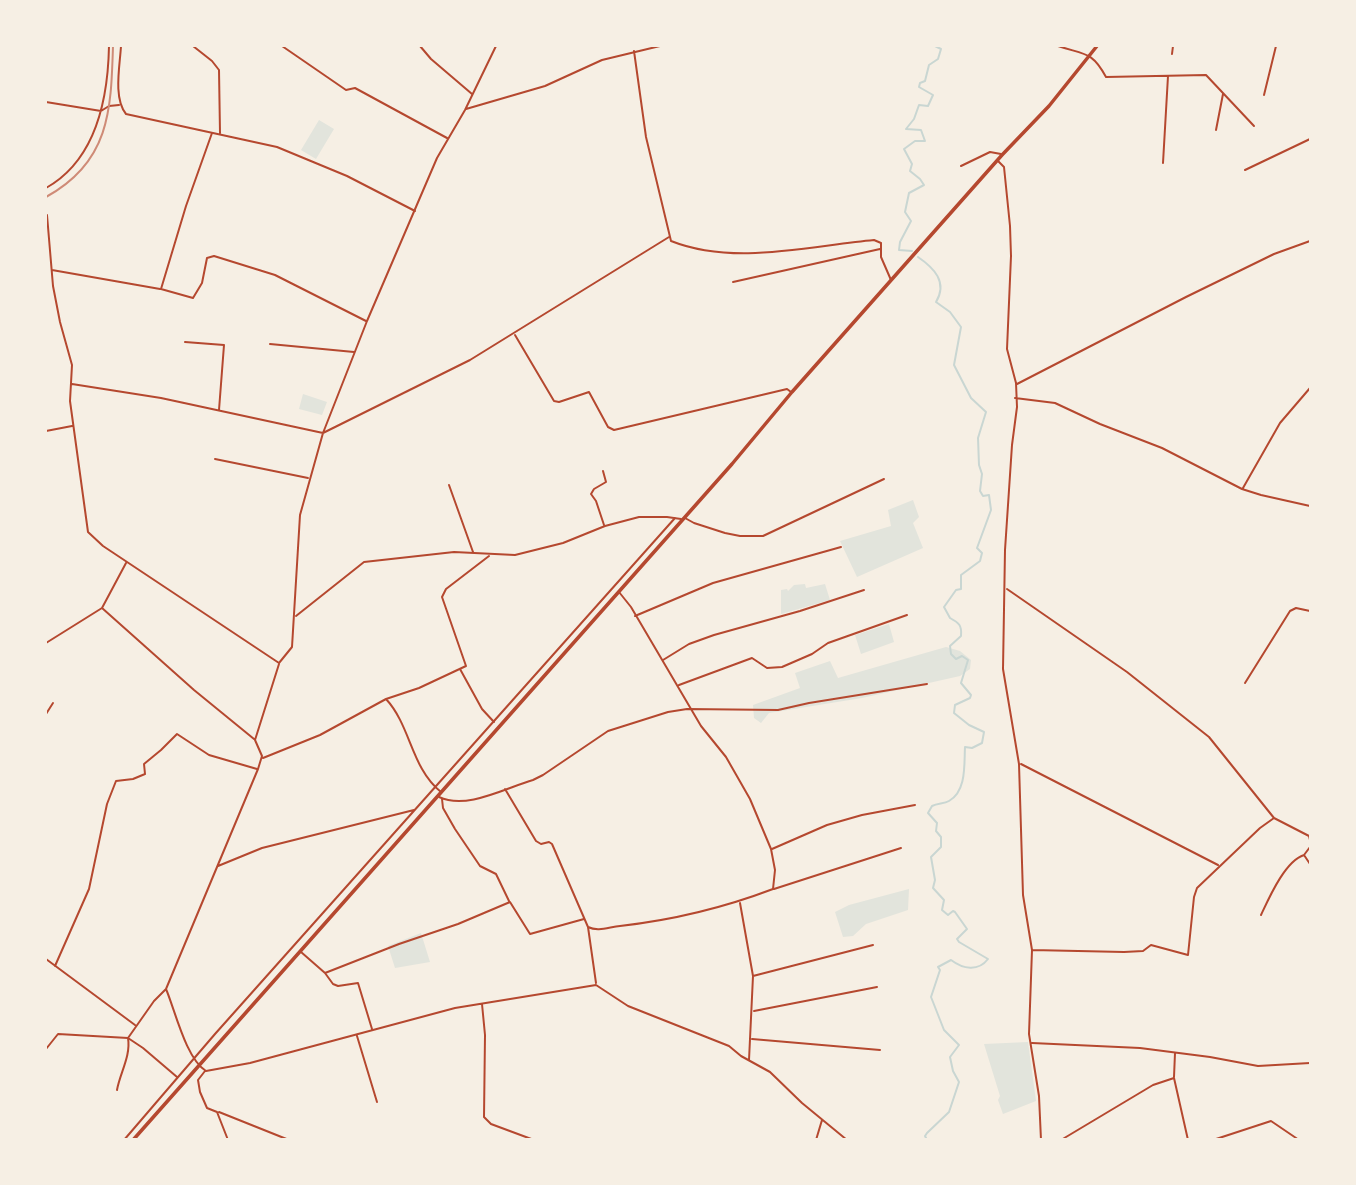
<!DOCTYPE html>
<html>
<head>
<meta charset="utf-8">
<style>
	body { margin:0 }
	#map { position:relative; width:1356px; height:1185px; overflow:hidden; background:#f6efe4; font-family:Barlow,sans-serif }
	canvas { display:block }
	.frame { position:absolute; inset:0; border:47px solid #f6efe4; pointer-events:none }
</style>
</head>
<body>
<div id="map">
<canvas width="1356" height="1185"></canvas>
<div class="frame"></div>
</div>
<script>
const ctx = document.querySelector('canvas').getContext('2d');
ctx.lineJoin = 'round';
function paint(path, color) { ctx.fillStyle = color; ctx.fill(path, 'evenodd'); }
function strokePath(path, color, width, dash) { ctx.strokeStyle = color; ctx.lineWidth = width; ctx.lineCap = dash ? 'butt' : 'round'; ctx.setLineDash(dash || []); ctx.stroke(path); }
const green = new Path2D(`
	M319,120L334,129L316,159L301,150Z
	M303,394L327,402L322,415L299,409Z
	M913,500L919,517L913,523L923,548L857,577L840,541L891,526L888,510Z
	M805,584L806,588L825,584L830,600L781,614V590L787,589L788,591L794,585Z
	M889,624L894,642L861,654L855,635Z
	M946,647L960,651L971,660L970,669L960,676L862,698L769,713L761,723L754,718L753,705L800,688L795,673L830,661L838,678Z
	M909,889L908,910L866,924L853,936L843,937L835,912L849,905Z
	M421,933L430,962L395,968L388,946Z
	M1028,1042L1036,1101L1003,1114L998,1100L1000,1096L984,1044Z`);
const stream = new Path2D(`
	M912,251L899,250L900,242L911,221L905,212L909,193L924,185L920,179L910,171L912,164L904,149L915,141H925L921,130L906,129L914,119L919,105L928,106L933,95L919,87L920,83L925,81L929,65L938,59L941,49L935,46H925
	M918,257C934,268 948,282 936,302L950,312L961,327L954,365L971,398L986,412L978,438L979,465L982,474L980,491L983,496L989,495L991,510L977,548L982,553L980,561L961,575V589L956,590L944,607L950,618C959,623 962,625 961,636L950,646L951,654L956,659L962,656L968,660L961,683L971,695L970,698L955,705L954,713L969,725L984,732L982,743L972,748L965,747C964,763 967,791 949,801C944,804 938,803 932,806L928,813L937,823L936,831L941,837V847L931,857L935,880L933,888L944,900L942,910L948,915L953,911L955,912L967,929L957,939L959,942L988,959C978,972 963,969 951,960L938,967L940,970L931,997L933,1002L944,1030L959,1045L950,1057L953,1071L959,1082L949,1112L927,1133L925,1136L927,1140`);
const minor = new Path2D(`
	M121,46C120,65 113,98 126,114L277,147L347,176L415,211
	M193,46L212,61L219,70L220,133
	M282,46L346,90L355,88L447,138
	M420,46L431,59L472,94
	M1058,46C1085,55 1092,51 1106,77L1206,75L1254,126
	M634,51L646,137L671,241C734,266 809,246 874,240L881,243V257L891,280
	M1172,54L1173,46
	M1264,95L1276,46
	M46,102L101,111L109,106L119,105
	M466,109L545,86L602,60L660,46
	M1216,130L1223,94
	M212,133L186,206L161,289L193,298L202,283L207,258L214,256L275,275L366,321
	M998,161L1004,167L1010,226L1011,256L1007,349L1016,383L1017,407L1012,445L1005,550L1003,669L1019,764L1023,895L1032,950L1029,1034L1039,1096L1041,1140
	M1163,163L1168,76
	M961,166L990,152L1001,154
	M1245,170L1310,139
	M46,188C96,160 108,98 109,46
	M47,215L53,286L60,322L72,365L70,401L88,532L103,546L279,663L292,647L300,515L323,433L367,321L437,158L465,110L496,46
	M52,270L160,289
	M733,282L880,249
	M515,335L554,401L559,402L589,392L608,427L614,430L787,389L791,392
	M185,342L224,345L219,410
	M270,344L354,352
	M1310,369V372
	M72,384L161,398L323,433L470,360L669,237
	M1017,384L1186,297L1274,254L1310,241
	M1015,398L1055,403L1100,424L1162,448L1242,489L1261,495L1310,506
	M46,431L72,426
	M215,459L308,478
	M603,471L606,482L594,489L591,494L596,501L604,525
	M449,485L473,552
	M1243,488L1280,423L1310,388
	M685,518L694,523L725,533L740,536H763L884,479
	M1007,589L1127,672L1209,737L1274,818L1309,836L1310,840
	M102,608L194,690L254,739
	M296,616L364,562L454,552L515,555L563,543L605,526L639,517H667L681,519
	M635,616L713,583L841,547
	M46,643L102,608L126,563
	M663,660L689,644L714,635L800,611L864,590
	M460,669L482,709L494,722
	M1245,683L1290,611L1296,608L1310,611
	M679,685L752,658L767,668L782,667L812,654L828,643L907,615
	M386,699L419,688L466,666L442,597L446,589L489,556
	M46,714L53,703
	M263,758L320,735L386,699C411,726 411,768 441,792
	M1021,764L1218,865
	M505,789L536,841L541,844L549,842L552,844L588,927L596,983
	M439,797C467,810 505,788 533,780L543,775L608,731L668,712L687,709L778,710L809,703L927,684
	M442,799L443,808L455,829L480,866L496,874L509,901
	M1310,847L1304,855L1310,864
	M772,849L827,825L862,815L915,805
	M218,866L262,848L414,810
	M774,889L901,848
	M740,903L753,976L749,1060
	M1261,915C1269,898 1285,861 1304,855
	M588,927C598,932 609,927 620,926C673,920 723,908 773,889L775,870L771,849L750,799L726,757L701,726L631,607L619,592
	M1032,950L1124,952L1143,951L1151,945L1188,955L1194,897L1197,888L1260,828L1274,818
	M301,952L325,973L333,984L338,986L358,983L372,1029
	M46,959L135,1025
	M55,966L89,889L107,804L116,781L133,779L145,774L144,764L161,750L177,734L209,755L257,769
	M325,973L399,944L458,924L510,902L530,934L584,919
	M753,976L873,945
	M166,989C175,1010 186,1059 206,1071L250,1063L455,1008L596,985L628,1006L729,1046L741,1056L770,1072L802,1103L847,1140
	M482,1004L485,1035L484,1117L491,1124L534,1140
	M754,1011L877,987
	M357,1036L377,1102
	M752,1039L880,1050
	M1032,1043L1140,1048L1210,1057L1258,1066L1310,1063
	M46,1049L58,1034L128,1038L143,1048L177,1077
	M205,1071L198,1080L200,1092L207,1108L217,1112L228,1140
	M1174,1077L1175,1053
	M117,1090C120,1073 131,1056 128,1038L154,1001L166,989L258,769L262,756L255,740L279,664
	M219,1112L289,1140
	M124,1140L215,1034L675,518
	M816,1140L822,1120
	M1061,1140L1153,1085L1174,1078L1188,1140
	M1213,1140L1271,1121L1299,1140`);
const trunk = new Path2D(`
	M133,1140L732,464L792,392L1002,155L1049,106L1097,46`);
const rail = new Path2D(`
	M46,197C110,162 111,110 113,46`);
paint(green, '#e2e4dc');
strokePath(stream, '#c9d6d2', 2);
strokePath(minor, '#b5482f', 2);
strokePath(trunk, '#b5482f', 3.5);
strokePath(rail, '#cf8b77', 2);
</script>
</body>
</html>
